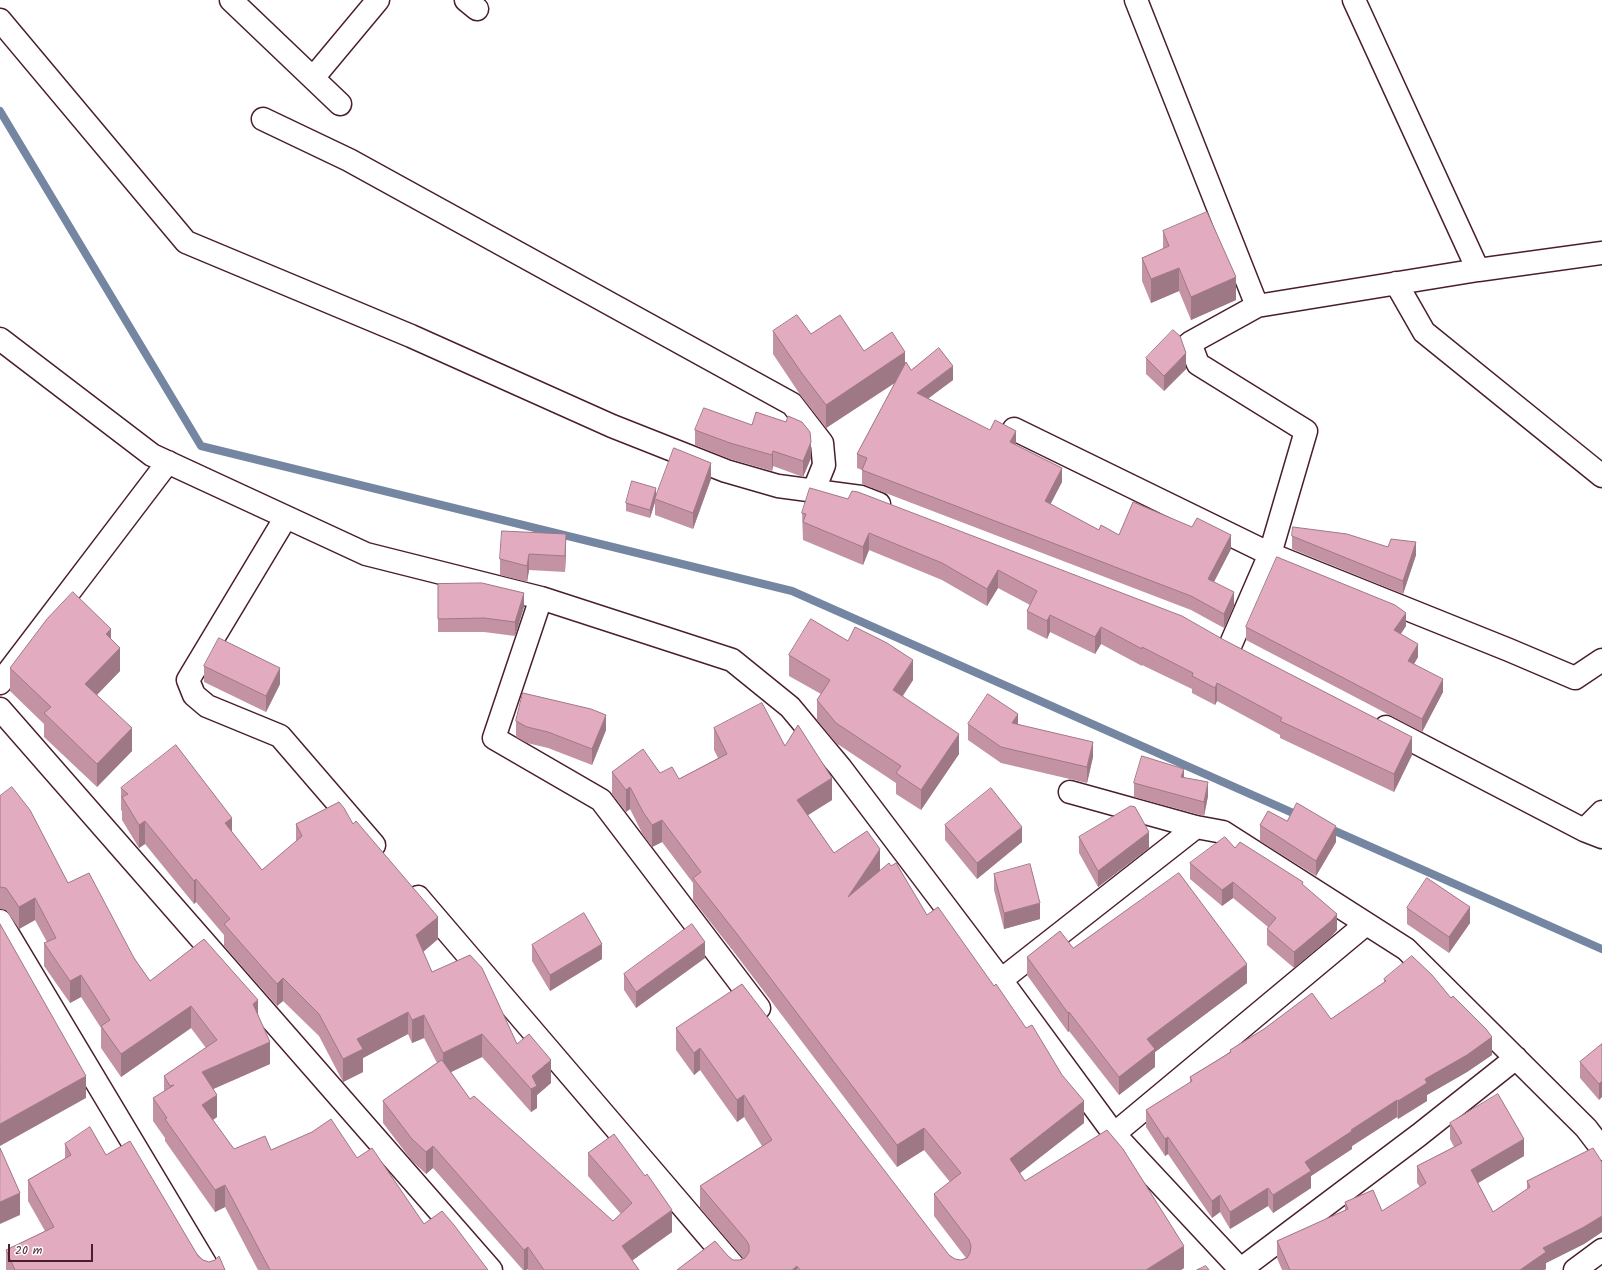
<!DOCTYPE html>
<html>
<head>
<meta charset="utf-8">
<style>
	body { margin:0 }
	#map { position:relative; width:1602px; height:1270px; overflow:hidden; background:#fff; font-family:Kalam,sans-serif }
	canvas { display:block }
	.scale { position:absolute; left:8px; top:1244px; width:85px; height:18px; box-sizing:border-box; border:2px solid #4a1f2b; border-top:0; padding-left:5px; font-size:12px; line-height:14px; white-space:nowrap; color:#4a1f2b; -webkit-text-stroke:3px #fff; paint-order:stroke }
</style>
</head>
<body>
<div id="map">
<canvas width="1602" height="1270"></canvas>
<div class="scale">20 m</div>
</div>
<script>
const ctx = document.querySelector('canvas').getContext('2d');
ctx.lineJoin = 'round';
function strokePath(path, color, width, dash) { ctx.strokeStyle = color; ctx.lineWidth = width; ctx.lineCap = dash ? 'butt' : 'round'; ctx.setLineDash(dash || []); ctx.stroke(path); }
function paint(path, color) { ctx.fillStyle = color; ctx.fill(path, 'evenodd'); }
const stream = new Path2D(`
	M0,111L201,446L792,591L1302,817
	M1326,827L1602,949`);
const street = new Path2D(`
	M231,0L340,104
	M466,0L477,9
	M1136,0L1257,306L1478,270
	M1354,0L1478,270L1602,253
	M0,20L186,242L411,336L612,426L726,471L778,486L861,497L879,504
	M313,78L378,0
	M263,119L349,160L792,404L822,443L824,465L814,490
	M1396,283L1424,332L1602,476
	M0,339L152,455L366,554L541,598L732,660L790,707L840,767L1001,980L1114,1134L1241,1270
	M1014,429L1270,554L1509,650L1575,678L1602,660
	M286,517L188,680L194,695L207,706L280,736L374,845
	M541,598L494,738L601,800L759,1008
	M1230,646L1270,554L1306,431L1198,364L1190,343L1257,306
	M0,683L168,462
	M0,709L491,1270
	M1386,727L1584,830L1602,837
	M1070,792L1196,827L1223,832L1406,949L1586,1128L1602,1149
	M1584,830L1602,812
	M418,897L737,1270
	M0,921L209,1270
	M1001,980L1196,827
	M1114,1134L1366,924
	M1241,1269L1419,1135L1516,1058`);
const secondary = new Path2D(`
	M1575,1270L1602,1250`);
const wall = new Path2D(`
	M1163,231L1236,300L1191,320L1179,291L1151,303L1142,281V258L1163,249Z
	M773,331L811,334L864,351L905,362L911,370L953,380L928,398L1016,445L1062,482L1050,504L1099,530L1119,535L1231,549L1214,582L1234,606L1224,628L1191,610L862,484V470L857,468V454L895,383L826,428L801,396L773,354Z
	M1146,358L1186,369L1164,391L1146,374Z
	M695,430L811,458L803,477L773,466L772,471L730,459L695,445Z
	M711,479L693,529L655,515V502L650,518L626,511V503Z
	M848,499L1412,755L1394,792L1280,738V735L1217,701L1215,705L1192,693V689L1142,665V666L1101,644L1095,654L1050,632L1047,639L1027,629V611L1030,605L998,588L987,606L942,580L869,550L863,565L803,540L802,513Z
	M566,534V550L565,572L529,570L527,582L500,575V559Z
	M1292,536L1388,547L1416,555L1403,594L1292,549Z
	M438,584L524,607L515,636L484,632H438Z
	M1406,626L1401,634L1418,657L1414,664L1443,692L1422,732L1246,640V627Z
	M111,640L120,671L97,695L132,751L97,787L44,737V724L10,691V668Z
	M789,655L913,680L903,696L959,754L921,810L896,794V783L836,743L817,720V700L821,694L789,676Z
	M204,666L280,684L266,712L204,682Z
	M516,721L606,730L592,765L548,748L527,743L516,737Z
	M968,724H1018L1093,757L1087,783L1001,763L968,740Z
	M714,728L785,746L832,800L808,815L834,853L880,871L927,915L1084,1123L1020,1173L1025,1181L1184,1268L1181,1270H677L728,1256L733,1260H740L743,1258L700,1208V1186L762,1146L744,1117L737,1122L700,1070L694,1075L676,1050V1028L949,1255L955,1259L961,1260L966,1258L934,1216V1194L950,1182L924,1150L897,1167L737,956L693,900V883L662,842L652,847L643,835L630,809L626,812L612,794V772L660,773L679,779L718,758L714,750Z
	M1184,777L1208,796L1204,816L1134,797V783Z
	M121,788L232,832L262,870L296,842V824H353L438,939L423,952L432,972L517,1044L551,1083L537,1095V1108L531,1112L482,1057L451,1072L470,1099L613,1221L621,1214L588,1176V1153L672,1232L632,1260L639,1270H528V1269L526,1270H523L433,1168L426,1174L412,1161L383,1123V1101L437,1063L424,1038L412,1043L408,1034L363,1058V1072L343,1082L319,1036L283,1001L277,1006L224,946V935L196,902L194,904L145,844L139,848L122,820V811L121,810Z
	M0,796L68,883L134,958L150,981L258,1014L270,1064L213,1089L217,1117L213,1120L234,1149L271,1150L357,1158L424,1224L488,1270H258L225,1207L215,1212L165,1141V1138L153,1121V1098L164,1091V1076L206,1048L191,1028L121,1077L101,1048V1028L81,997L70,1003L44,966V943L47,942L35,920L19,929L6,910L0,909Z
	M1287,821L1336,842L1316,876L1260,841V825Z
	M945,825L1022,842L977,879L945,840Z
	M1079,837L1149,848L1098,887L1079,853Z
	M1235,848L1303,885L1337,930L1331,937L1294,968L1267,945V929L1268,927L1233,898L1222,906L1190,879V863Z
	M994,874L1040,919L1004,929L994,890Z
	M1407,908L1470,923L1449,953L1407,924Z
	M532,945L602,959L550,991L532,961Z
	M1073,948L1247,983L1155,1052V1067L1119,1095L1069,1031L1068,1032L1027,975V957Z
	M705,958L636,1008L624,990V974Z
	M1384,979L1492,1055L1467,1072L1427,1095V1101L1398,1119L1397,1117L1352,1146V1149L1311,1176V1188L1273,1213L1268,1206L1230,1229L1220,1212L1212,1218L1168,1154L1165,1156L1146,1127V1110L1190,1083V1077L1230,1052V1050L1331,1019L1384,983Z
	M1602,1044L1599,1100L1580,1078V1062Z
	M1450,1123L1524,1156L1478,1183L1493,1212L1527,1189V1181L1602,1162V1232L1584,1244L1546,1263V1269L1544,1270H1282L1277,1258V1241L1345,1211V1202L1382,1211L1420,1187L1417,1183V1166L1454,1147L1450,1139Z
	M65,1144L106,1155L203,1260L225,1270H6V1250L45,1231L28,1201V1180L65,1159Z`);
const shadedWall = new Path2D(`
	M1179,268V291L1151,303V279Z
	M1236,277V300L1191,320V297Z
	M905,352V376L826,428V405Z
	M1186,353V369L1164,391V376Z
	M953,366V380L917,407V393Z
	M1016,431V445L1010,442Z
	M811,442V458L803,477V461Z
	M773,451V466L772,471V455Z
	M711,463V479L693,529V513Z
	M1062,468V482L1045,515V501Z
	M656,488V496L655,499V502L650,518V510Z
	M869,533V550L863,565V547Z
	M566,534V550L565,572V556Z
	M1231,535V549L1208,593V579Z
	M1416,542V555L1403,594V581Z
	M529,554V570L527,582V566Z
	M998,570V588L987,606V589Z
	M1234,592V606L1224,628V614Z
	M524,593V607L515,636V622Z
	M1406,613V626L1394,643V630Z
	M1050,615V632L1047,639V621Z
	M1101,627V644L1095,654V637Z
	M111,629V652L106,634Z
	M1418,644V657L1408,674V661Z
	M120,648V671L85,707V684Z
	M913,660V680L893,710V690Z
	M280,668V684L266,712V696Z
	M1443,679V692L1422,732V719Z
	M1217,683V701L1215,705V688Z
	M1018,714V730L1012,723Z
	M606,715V730L592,765V749Z
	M132,728V751L97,787V764Z
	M959,734V754L921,810V790Z
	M1412,737V755L1394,792V774Z
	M1093,742V757L1087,783V767Z
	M1184,769V783L1181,777Z
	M832,778V800L797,822V800Z
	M1208,782V796L1204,816V802Z
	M630,787V809L626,812V790Z
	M232,818V840L225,823Z
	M662,820V842L652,847V825Z
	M145,821V844L139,848V825Z
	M1336,826V842L1316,876V861Z
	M1022,827V842L977,879V863Z
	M1149,832V848L1098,887V871Z
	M880,849V872L848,897Z
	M196,879V902L194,904V881Z
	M1233,882V898L1222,906V890Z
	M35,898V920L19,929V907Z
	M1040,903V919L1004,929V913Z
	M1470,907V923L1449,953V937Z
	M1337,914V930L1331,937L1294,968V952Z
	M438,917V939L416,958V935Z
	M705,942V958L636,1008V992Z
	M602,944V959L550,991V975Z
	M1247,964V983L1155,1052V1067L1119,1095V1077L1147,1039Z
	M81,975V997L70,1003V981Z
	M283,978V1001L277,1006V984Z
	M258,1000V1022L253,1004Z
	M191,1006V1028L121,1077V1054Z
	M408,1012V1034L363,1058V1072L343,1082V1059L357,1039Z
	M1069,1012V1031L1068,1032V1013Z
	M424,1015V1038L412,1043V1020Z
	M482,1034V1057L443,1076V1053Z
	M1492,1037V1055L1467,1072L1427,1095V1101L1398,1119V1101L1425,1079Z
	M270,1042V1064L202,1094V1072Z
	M700,1048V1070L694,1075V1053Z
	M551,1060V1083L537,1095V1108L531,1112V1089L532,1076Z
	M86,1076V1098L0,1146V1124Z
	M1602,1081V1097L1599,1100V1084Z
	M217,1095V1117L202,1127V1105Z
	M744,1095V1117L737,1122V1100Z
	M1397,1100V1117L1352,1146V1149L1311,1176V1188L1273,1213V1195L1305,1162L1351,1130Z
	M1084,1101V1123L1010,1181V1159Z
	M924,1128V1150L897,1167V1145Z
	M1168,1137V1154L1165,1156V1139Z
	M1524,1139V1156L1471,1187V1170Z
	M433,1146V1168L426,1174V1152Z
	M225,1185V1207L215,1212V1190Z
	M1268,1188V1206L1230,1229V1212Z
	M20,1193V1215L0,1224V1202Z
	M1220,1195V1212L1212,1218V1201Z
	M672,1210V1232L622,1268V1246Z
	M1602,1216V1232L1584,1244L1546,1263V1269L1544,1270H1520L1543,1248Z
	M1184,1246V1268L1181,1270H1146Z
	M528,1247V1269L526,1270H524V1250Z
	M797,1266V1270H792Z`);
const building = new Path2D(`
	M1207,212L1236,277L1191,297L1179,268L1151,279L1142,258L1169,246L1163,231Z
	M797,315L811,334L840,315L864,351L892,332L905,352L826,405L801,372L773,331Z
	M1173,330L1180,336L1186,353L1164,376L1146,358Z
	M939,348L953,366L917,393L990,430L995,420L1016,431L1010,442L1062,468L1045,501L1099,530L1101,525L1119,535L1133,502L1192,527L1197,518L1231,535L1208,579L1234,592L1224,614L1191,596L862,470L867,458L857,454L906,362L911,370Z
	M704,408L752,425L756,412L786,422L788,416L802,422L810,432L811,442L803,461L773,451L772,455L730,443L695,430Z
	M674,448L711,463L693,513L655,499Z
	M632,481L656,488L650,510L626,503Z
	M810,488L848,499L852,491L858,492L1182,616L1224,640L1412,737L1394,774L1280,721L1282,718L1217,683L1215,688L1192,676L1193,673L1142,647V649L1101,627L1095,637L1050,615L1047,621L1027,611L1037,591L998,570L987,589L942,563L869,533L863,547L803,522L806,514L802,513Z
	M1293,527L1347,534L1388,547L1391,539L1416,542L1403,581L1292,536Z
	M502,531L566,534L565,556L529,554L527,566L500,559Z
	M1277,557L1395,605L1406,613L1394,630L1418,644L1408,661L1443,679L1422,719L1246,627Z
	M482,583L524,593L515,622L484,618L438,619V584Z
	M73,592L111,629L106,634L120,648L85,684L132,728L97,764L44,713L51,707L10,668L47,619Z
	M811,619L848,641L855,627L887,643L913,660L893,690L959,734L921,790L896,773L901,766L836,723L817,700L830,680L789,655Z
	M219,638L280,668L266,696L204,666Z
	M523,693L591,709L606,715L592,749L548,732L527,727L516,721Z
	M988,694L1018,714L1012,723L1093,742L1087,767L1001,747L968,724Z
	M762,703L785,746L798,725L832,778L797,800L834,853L867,831L880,849L848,897L889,863L891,866L896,863L927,915L938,907L994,986L996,984L1026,1028L1032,1025L1062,1075L1084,1101L1010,1159L1025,1181L1107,1130L1123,1149L1184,1246L1146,1270H800L797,1266L792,1270H677L715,1241L728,1256L733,1260H740L745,1258L749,1252V1245L746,1240L700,1186L772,1140L744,1095L737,1100L700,1048L694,1053L676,1028L742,984L949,1255L955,1259L961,1260L967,1258L970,1253L971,1246L969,1240L934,1194L961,1173L924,1128L897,1145L737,934L693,878L701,872L662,820L652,825L643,812L630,787L626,790L612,772L643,749L660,773L672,767L679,779L727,754L714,728Z
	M176,745L232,818L225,823L262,870L302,836L296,824L339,802L344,808L353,824L356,821L438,917L416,935L432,972L470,955L482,968L517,1044L529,1034L551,1060L532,1076L537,1086L531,1089L482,1034L443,1053L424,1015L412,1020L408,1012L357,1039L363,1049L343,1059L319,1014L283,978L277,984L224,924L230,919L196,879L194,881L145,821L139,825L122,797L128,794L121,788Z
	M1142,756L1184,769L1181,777L1208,782L1204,802L1134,783Z
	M12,787L30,810L68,883L89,873L134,958L150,981L204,939L258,1000L253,1004L270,1042L202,1072L217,1095L202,1105L234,1149L265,1136L271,1150L312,1132L331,1119L357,1158L372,1148L424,1224L442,1211L454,1225L488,1270H270L225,1185L215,1190L165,1119L167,1118L153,1098L174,1085L170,1086L164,1076L217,1040L191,1006L121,1054L101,1026L110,1020L81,975L70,981L44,943L56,938L35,898L19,907L6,888L0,887V796Z
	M991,788L1022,827L977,863L945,825Z
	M1297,803L1336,826L1316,861L1260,825L1268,811L1287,821Z
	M1131,806L1135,807L1149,832L1098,871L1079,837Z
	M1225,837L1235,848L1240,842L1303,882L1302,884L1337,914L1331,921L1294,952L1267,929L1276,918L1233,882L1222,890L1190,863Z
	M1030,864L1040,903L1004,913L994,874Z
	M1179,873L1247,964L1147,1039L1155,1049L1119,1077L1069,1012L1068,1013L1027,957L1060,931L1073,948Z
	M1427,878L1470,907L1449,937L1407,908Z
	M584,913L602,944L550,975L532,945Z
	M0,924L86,1076L0,1124Z
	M692,924L705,942L636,992L624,974Z
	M1412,956L1432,975L1451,998L1453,996L1486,1029L1492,1037L1467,1055L1425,1079L1427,1083L1398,1101L1397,1100L1351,1130L1352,1131L1305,1162L1311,1171L1273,1195L1268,1188L1230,1212L1220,1195L1212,1201L1168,1137L1165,1139L1146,1110L1192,1081L1190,1077L1231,1052L1230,1050L1264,1029L1312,993L1331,1019L1386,981L1384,979Z
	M1602,1044V1081L1599,1084L1580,1062Z
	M442,1060L470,1099L474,1096L613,1221L632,1203L588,1153L614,1134L645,1176L647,1174L672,1210L622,1246L639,1270H544L528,1247L524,1250L433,1146L426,1152L412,1139L383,1101Z
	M1498,1094L1524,1139L1471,1170L1493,1212L1530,1187L1527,1181L1593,1148L1602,1162V1216L1584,1227L1543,1248L1546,1252L1520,1270H1290L1277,1241L1348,1209L1345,1202L1373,1190L1382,1211L1426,1183L1417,1166L1462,1143L1450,1123Z
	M90,1127L106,1155L130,1141L198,1256L203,1260L209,1262L215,1260L219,1256L225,1270H15L6,1250L54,1227L28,1180L71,1155L65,1144Z
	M0,1148L20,1193L0,1202Z
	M1206,1266L1209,1270H1197Z`);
strokePath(stream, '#7586a2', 8);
strokePath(street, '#4a1f2b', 25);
strokePath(secondary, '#4a1f2b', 25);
strokePath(street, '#fff', 22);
strokePath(secondary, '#fff', 22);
paint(wall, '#c393a4');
paint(shadedWall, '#9f7886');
paint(building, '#e3abbf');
strokePath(building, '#9f7886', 1);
</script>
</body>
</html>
